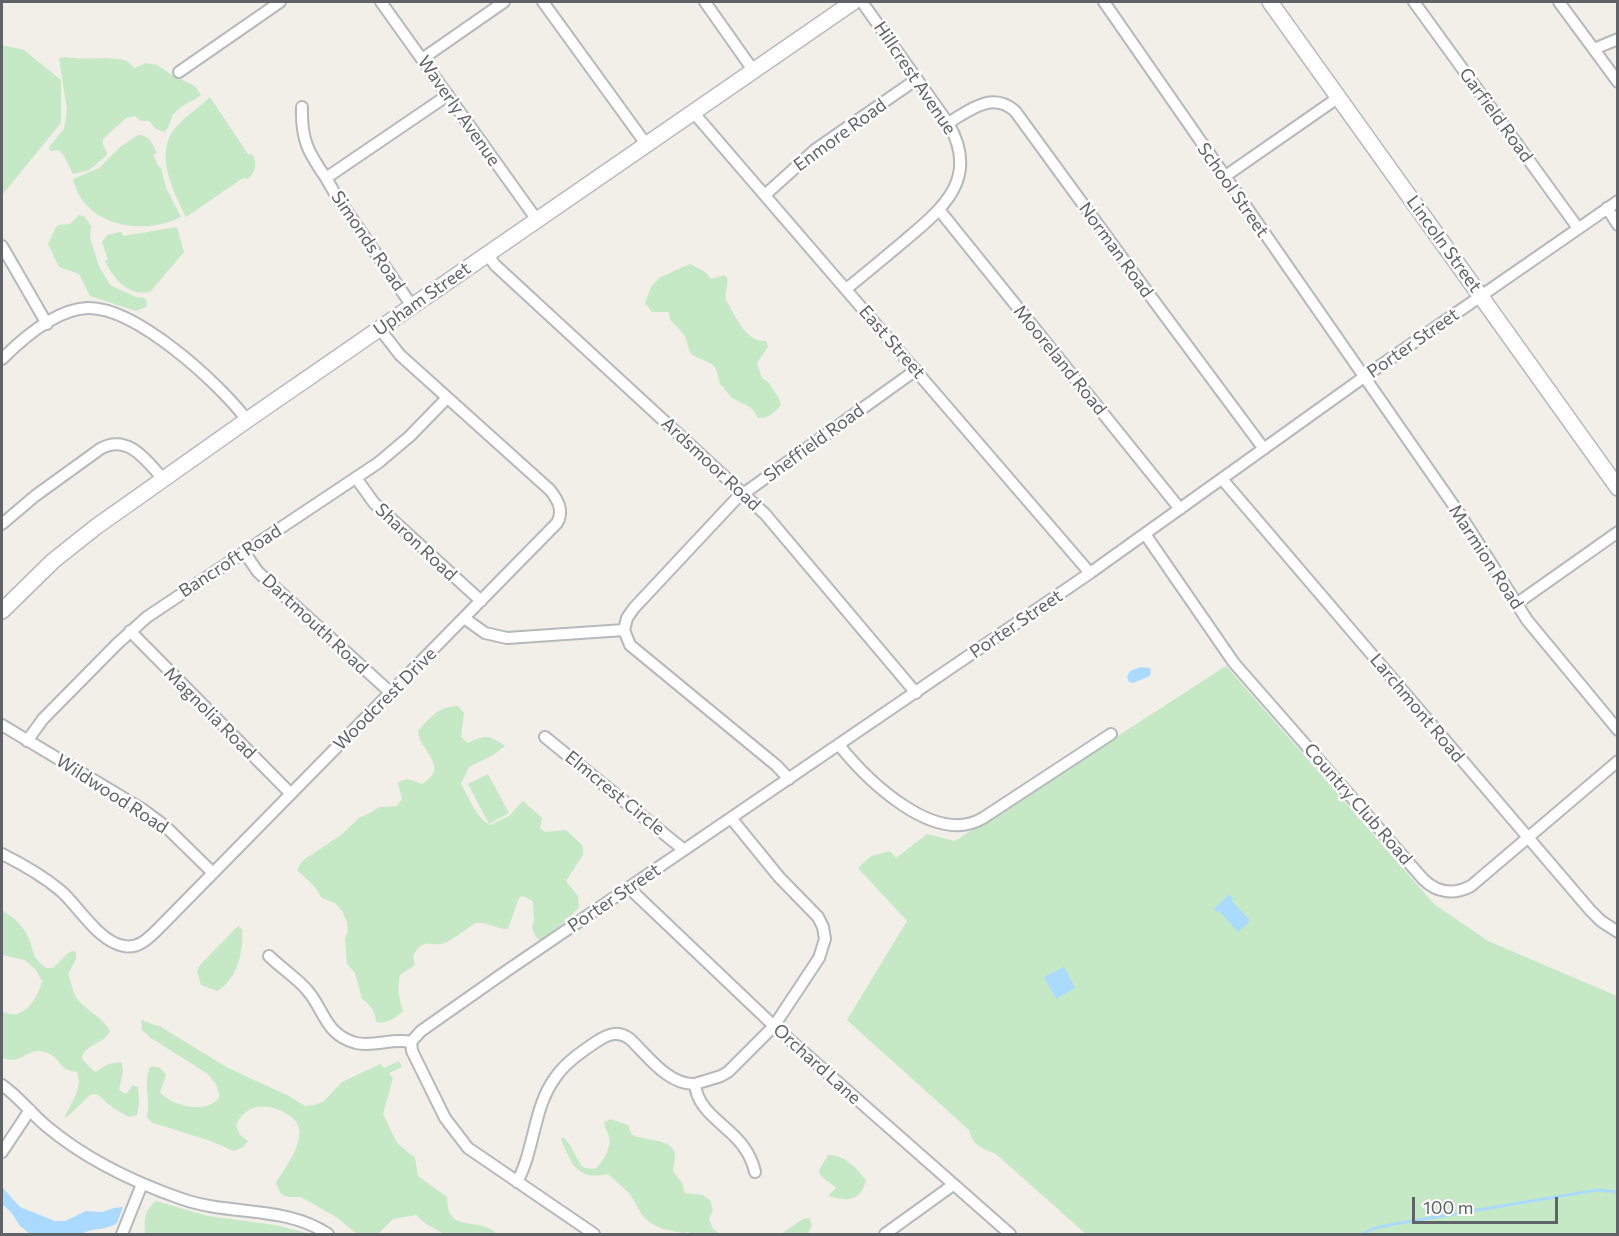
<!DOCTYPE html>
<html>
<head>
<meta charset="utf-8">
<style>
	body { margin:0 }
	#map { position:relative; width:1619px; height:1236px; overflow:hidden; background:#f1efe8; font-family:Commissioner,sans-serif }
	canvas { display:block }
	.frame { position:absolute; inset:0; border:3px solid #5f6368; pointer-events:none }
	.scale { position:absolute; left:1412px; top:1197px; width:146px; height:27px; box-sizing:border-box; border:3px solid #5f6368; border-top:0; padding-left:8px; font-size:18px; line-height:21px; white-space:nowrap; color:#5f6368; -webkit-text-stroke:4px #fff; paint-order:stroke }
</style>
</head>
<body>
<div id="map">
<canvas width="1619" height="1236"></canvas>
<div class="frame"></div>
<div class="scale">100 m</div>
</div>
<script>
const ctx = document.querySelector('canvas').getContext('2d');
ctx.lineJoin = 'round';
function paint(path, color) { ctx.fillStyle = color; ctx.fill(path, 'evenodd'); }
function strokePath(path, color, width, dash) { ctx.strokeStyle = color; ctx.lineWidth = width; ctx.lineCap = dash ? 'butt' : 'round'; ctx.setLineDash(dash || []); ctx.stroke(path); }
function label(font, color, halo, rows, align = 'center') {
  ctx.font = font + ' Commissioner,sans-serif'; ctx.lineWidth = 5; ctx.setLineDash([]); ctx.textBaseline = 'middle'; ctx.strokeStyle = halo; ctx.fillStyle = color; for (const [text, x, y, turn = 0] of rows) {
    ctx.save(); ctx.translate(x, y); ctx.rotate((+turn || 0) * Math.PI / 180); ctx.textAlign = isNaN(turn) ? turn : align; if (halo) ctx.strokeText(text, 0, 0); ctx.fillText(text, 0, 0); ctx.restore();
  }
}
const green = new Path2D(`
	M2,45L24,50L61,80V123L2,195Z
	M66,57C81,61 118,55 128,62C131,64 132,66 135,68L146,63L157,65L172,75L195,86L201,95C192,102 180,105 173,115C169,121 171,127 164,132L156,129L149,121H141L135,116L126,118L103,139V145L107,153L106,156L89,170L73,174L64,156L59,150L50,151L49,147L64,129L67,110L59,58Z
	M210,97L248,154L253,155C257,165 256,171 248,179L243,178L186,217C174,193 156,158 172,132C182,119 198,108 210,97Z
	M138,135C149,134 153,145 157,153L153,155L159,167L161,168L166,188L181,217C143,236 84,227 73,179L99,168L119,148Z
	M79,215L85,217L91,226L90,238L99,266L110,285L136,297L145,298L147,303L146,307L136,311L90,296L79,274L59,267L48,244L56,227L59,225L70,224Z
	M177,227L184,252L150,292C127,296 114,279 105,261L108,260L102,242L107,235L121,232L123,236Z
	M690,264L705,272L711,279L724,275L727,277C729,286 724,291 726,300C735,315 746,343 766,341L768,347L757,363L762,378L768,382L779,398L781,405C775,412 768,419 758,418C750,403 747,407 734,399C728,396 726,389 720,384L716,369L712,364L694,356L690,352L685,336L670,319L669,312H652L645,303L651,287L659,278Z
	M1226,666L1434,904L1488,941L1617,996V1234H1086L996,1154C982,1148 973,1146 969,1130L847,1020L907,921L858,868L871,856L890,851L896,858L927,834L955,841Z
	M458,706L464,713L461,737L468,743C485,735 489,734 505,746L493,755L469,767L461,784C469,797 476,818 490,825L509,816L523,801L542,818L540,828L545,832L566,830L583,846V855L566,881L578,896L579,907C568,921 554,929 541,941L536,937L532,928L534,920L533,901L523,896L519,898L508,929C497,930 488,921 476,923C470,925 456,939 444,943C429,948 424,936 413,956L415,965L400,975C397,989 399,998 403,1011C396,1018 387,1024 376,1022C375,1010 371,1006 362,999L355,973L347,964L345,938L348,931L347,922L342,911L335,903L322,898L315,887L297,870L302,861L341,835L360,817L370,813L379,807L397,806L402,799L398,783C406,776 413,781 422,784C452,766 418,750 418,731C431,717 437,707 458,706Z
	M488,774L509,813L489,824L468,784Z
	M2,910C13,917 24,926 29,939C34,953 32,957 46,968H53L68,953L73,951L76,952V959L68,974C72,983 72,994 79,1001C89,1012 103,1018 110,1031C104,1045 83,1044 82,1059L95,1072C104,1067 111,1061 122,1063L123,1071L119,1090L126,1094L133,1085L138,1087L139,1104L137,1115L129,1117L113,1108L97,1094L90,1095L67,1117H65C71,1102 83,1089 77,1072C74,1071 71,1072 68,1070C57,1064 58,1054 41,1051C25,1049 20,1067 2,1057V1011C22,1023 38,999 42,981L36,970L25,960L2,955Z
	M238,926L242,929C244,951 237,980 217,991L201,985L197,971L200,965Z
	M141,1020L161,1027L228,1068L289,1096L305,1106L315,1105L324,1101L342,1082L380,1064L384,1068L399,1061L402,1067L389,1073L393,1078L383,1114L397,1143L415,1158L418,1176L447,1197C447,1236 479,1215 497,1234H444L426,1224L416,1215L393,1219L378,1234H357L336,1217L301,1197H288L281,1194L276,1183C284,1169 303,1145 299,1128C296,1113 269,1104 256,1107C246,1110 240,1116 236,1125L240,1135L248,1141L243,1147L234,1151L208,1140L153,1123L147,1118C151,1101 143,1083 150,1067C158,1066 162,1068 166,1075L160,1092C172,1107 209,1115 220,1096L216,1084L208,1074L151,1038L142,1030Z
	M610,1119L628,1125L632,1135C644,1141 675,1138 675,1156C675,1161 673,1166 673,1171L682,1183L685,1193L703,1195L710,1200L713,1210L709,1219L713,1229L721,1234H693L688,1232L683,1233L662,1229L649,1222L642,1215L630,1194L608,1174C576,1181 572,1164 561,1139L563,1137C575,1148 574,1158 584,1168L595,1169C602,1163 612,1147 609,1137C608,1132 605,1129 604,1123Z
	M828,1155C843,1154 857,1168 866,1180C860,1203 847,1201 828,1196L836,1188L820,1175L819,1170Z
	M156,1201L208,1216L275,1225L311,1234H145C144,1221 144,1210 156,1201Z
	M809,1218L812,1225L808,1234H781L803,1219Z`);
const water = new Path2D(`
	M1141,667L1150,668L1151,672L1150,676L1133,683L1129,682L1127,676L1130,671Z
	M1229,894L1233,898L1231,900L1250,921L1238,932L1219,911L1217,912L1214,909Z
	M1064,967L1075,988L1056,999L1044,977Z
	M2,1187L20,1207L55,1221H65L86,1211L102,1212L114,1208L123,1207L117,1223C106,1231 93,1227 82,1234H30L20,1226L11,1212L2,1204Z`);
const stream = new Path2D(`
	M1362,1234L1375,1228L1394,1224L1597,1190L1618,1192`);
const street = new Path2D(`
	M381,2L537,220
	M543,2L646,144
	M705,2L753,70
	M1104,2L1461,516L1527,620L1618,730
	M1414,2L1578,228
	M1559,2L1618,82
	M1594,49L1618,39
	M422,59L504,2
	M179,72L280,2
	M302,107C301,140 308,152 326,178
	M693,112L1090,573
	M948,123C970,110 992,91 1015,111L1131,270L1264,449
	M1224,177L1339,97
	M765,195L816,149L917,79
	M1607,208L1618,225
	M940,211L1180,509
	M2,246L47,324
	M487,254L495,265L765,514L916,693
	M846,289C865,274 884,258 903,242C942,209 981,179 948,123L862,2
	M412,306L337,197L326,178L448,95
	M2,359C23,338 56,309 88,308C136,307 219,383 247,420
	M356,478L374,503L481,601
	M1222,479L1590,910L1601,921L1618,932
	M2,524L35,496L100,449C128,433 147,461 163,479
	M1145,534L1234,663L1423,879C1437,893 1454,895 1471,886L1618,761
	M244,552L258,572L391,693
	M1516,604L1618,532
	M464,618L485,633L507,638L624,630L630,645L777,766L789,779
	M624,630L627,618L634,608L736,499L916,370
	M130,631L291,794
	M2,725L142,809L165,826L213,873
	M545,737L684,850
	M27,741L43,719L117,644L147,617L378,463L410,436L447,398
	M839,745C867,780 935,847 983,818L1111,734
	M2,854C22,864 43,876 61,891C79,907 99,942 124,946C139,949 150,937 160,927L557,523C564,511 558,500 550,490L400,355L379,328
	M629,888L774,1026L1010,1234
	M269,956C281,968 296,977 307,990C324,1009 325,1035 356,1043C374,1047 392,1038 411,1042
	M411,1042L421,1031L505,972L1090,573L1364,377L1618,201
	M411,1042L412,1051L445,1118L468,1148L594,1234
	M695,1084L721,1076L728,1072L774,1026L819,958L825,939L823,927L818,917L779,877L731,818
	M2,1085C18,1096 30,1112 45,1125C85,1159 133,1182 182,1199C231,1216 284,1205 328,1234
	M2,1152L30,1110
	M517,1182C535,1149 533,1108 555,1078C565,1063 581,1052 596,1042C608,1034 618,1030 630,1039C648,1056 668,1085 695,1084C697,1112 728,1125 743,1146C749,1154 753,1163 755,1172
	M122,1234L142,1184
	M885,1234L953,1185`);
const secondary = new Path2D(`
	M1270,2L1618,488
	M2,611L53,561L97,526L247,420L853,2`);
const streetNames = [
	["Hillcrest Avenue",915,78,56],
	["Waverly Avenue",459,111,55],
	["Garfield Road",1496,115,54],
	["Enmore Road",840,135,-36],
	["School Street",1233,190,55],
	["Simonds Road",368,241,56],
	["Lincoln Street",1444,244,54],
	["Norman Road",1116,250,54],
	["Upham Street",422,299,-35],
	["East Street",892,342,49],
	["Porter Street",1413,343,-35],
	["Mooreland Road",1060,360,51],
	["Sheffield Road",814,443,-36],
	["Ardsmoor Road",711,464,43],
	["Sharon Road",416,542,43],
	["Marmion Road",1486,557,57],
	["Bancroft Road",230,561,-33],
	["Dartmouth Road",315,624,43],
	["Porter Street",1016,624,-34],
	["Woodcrest Drive",385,699,-45],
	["Larchmont Road",1417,708,50],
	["Magnolia Road",210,713,45],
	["Elmcrest Circle",615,793,39],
	["Wildwood Road",112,794,33],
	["Country Club Road",1358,804,49],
	["Porter Street",614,898,-34],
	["Orchard Lane",817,1064,42]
];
paint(green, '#c5e8c5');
paint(water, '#aadaff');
strokePath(stream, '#aadaff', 3);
strokePath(street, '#b5b8bc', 14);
strokePath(secondary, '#b6babf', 18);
strokePath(street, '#fff', 10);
strokePath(secondary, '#fff', 15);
label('18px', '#5f6368', '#fff', streetNames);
</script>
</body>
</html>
